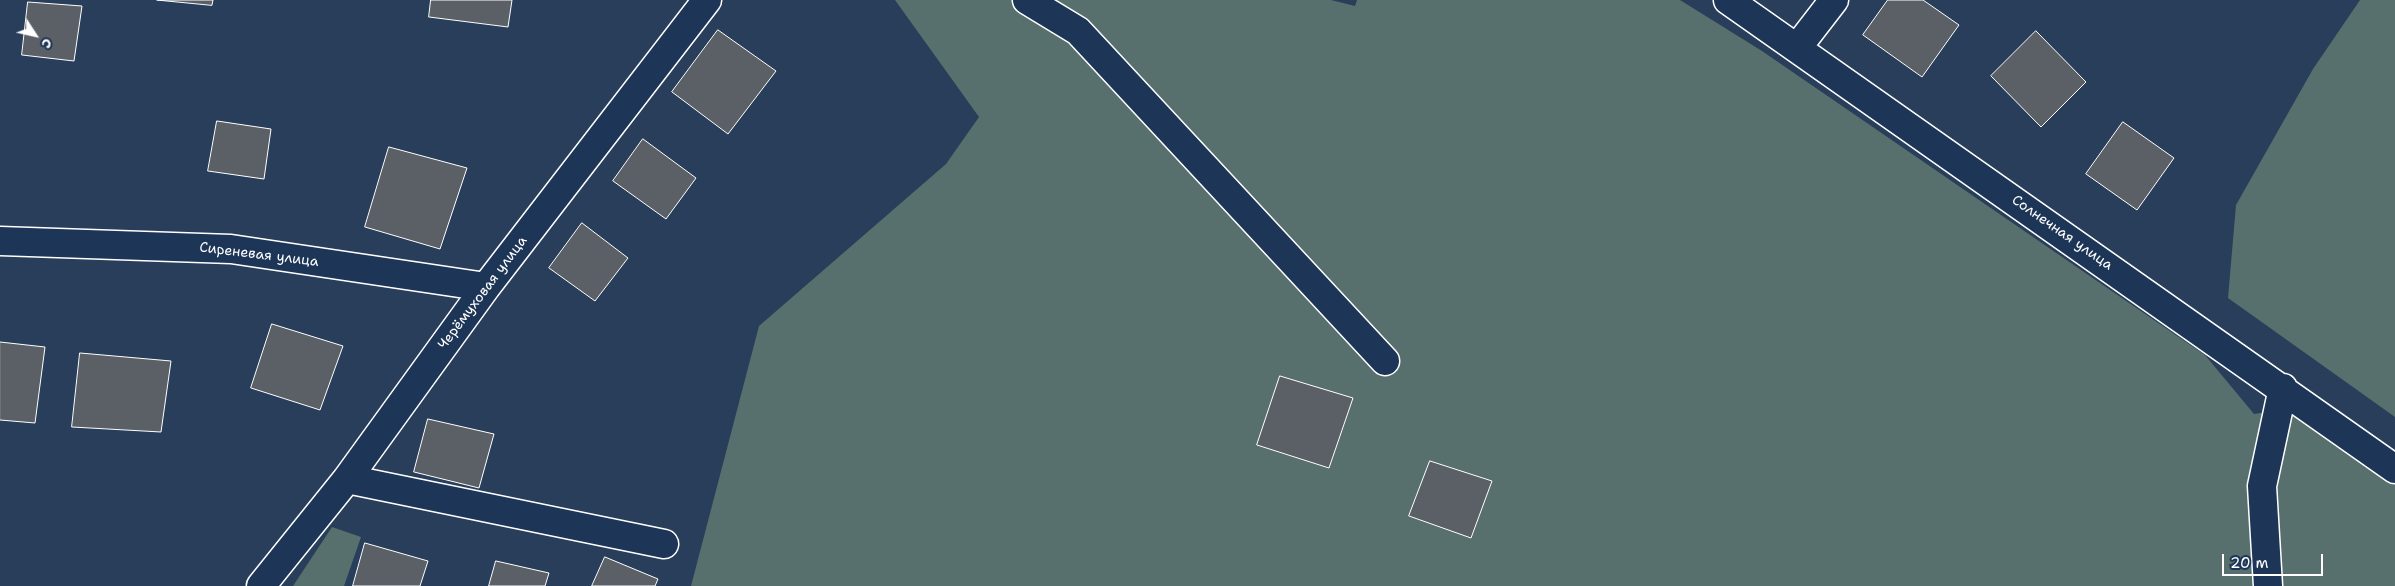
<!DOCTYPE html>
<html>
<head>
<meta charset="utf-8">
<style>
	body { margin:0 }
	#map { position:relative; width:2395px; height:586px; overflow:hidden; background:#293e5a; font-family:"Shantell Sans",sans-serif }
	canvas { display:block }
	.north { position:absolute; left:10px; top:10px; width:50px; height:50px; -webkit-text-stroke:4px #1d3557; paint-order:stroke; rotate:125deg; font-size:14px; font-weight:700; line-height:20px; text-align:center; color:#fff }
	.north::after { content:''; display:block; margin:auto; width:18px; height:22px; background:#fff; clip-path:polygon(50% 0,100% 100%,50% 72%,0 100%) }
	.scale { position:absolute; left:2222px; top:554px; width:101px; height:22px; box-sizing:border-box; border:2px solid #fff; border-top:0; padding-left:6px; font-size:15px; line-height:18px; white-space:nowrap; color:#fff; -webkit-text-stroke:4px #1d3557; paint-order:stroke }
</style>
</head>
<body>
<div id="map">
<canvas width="2395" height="586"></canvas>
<div class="north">С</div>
<div class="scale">20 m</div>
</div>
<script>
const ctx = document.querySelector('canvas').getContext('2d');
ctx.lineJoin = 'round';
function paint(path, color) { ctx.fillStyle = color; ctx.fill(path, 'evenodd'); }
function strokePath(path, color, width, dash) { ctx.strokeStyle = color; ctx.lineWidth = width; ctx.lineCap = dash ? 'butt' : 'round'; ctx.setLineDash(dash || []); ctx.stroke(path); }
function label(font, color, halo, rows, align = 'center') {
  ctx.font = font + ' "Shantell Sans",sans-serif'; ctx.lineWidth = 4.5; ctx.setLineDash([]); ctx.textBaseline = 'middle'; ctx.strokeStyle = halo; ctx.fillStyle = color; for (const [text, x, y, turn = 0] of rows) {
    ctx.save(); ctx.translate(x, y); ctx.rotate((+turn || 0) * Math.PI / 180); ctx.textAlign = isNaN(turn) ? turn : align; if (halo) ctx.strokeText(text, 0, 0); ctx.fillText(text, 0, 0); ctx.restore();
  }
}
const green = new Path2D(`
	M895,0H1331L1355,6L1357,0H1680L1762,51L2205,355L2254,414L2293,408L2395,475V586H691L759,326L946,164L979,117Z
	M2360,0H2395V417L2228,298L2236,205L2313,69Z
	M332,527L361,537L344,586H293Z`);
const building = new Path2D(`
	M157,0H213L212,5Z
	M431,0H512L508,27L429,17Z
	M1888,0H1923L1959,25L1922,77L1863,35Z
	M28,2L82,6L74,61L22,55Z
	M718,30L776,71L728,134L672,92Z
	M2036,31L2086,82L2041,127L1991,76Z
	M217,121L271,129L264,179L208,171Z
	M2123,122L2174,158L2137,210L2086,174Z
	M643,139L696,178L666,219L613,181Z
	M389,147L467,168L440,249L365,227Z
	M582,223L628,258L595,301L549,268Z
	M272,324L343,346L320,410L251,388Z
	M0,342L45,347L35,423L0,420Z
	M80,353L171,361L161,432L72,427Z
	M1280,376L1353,398L1329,468L1257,445Z
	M428,419L494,434L479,488L414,472Z
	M1430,461L1492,481L1471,538L1409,516Z
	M365,543L428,561L420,586H353Z
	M605,557L658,579L655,586H592Z
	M496,561L549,573L545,586H489Z`);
const minor = new Path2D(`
	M1027,0L1078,31L1385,361
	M1728,0L2395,469
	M1797,48L1834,0
	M0,241L231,249L486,287
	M347,479L664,544
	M261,586L347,479L486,287L707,0
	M2268,586L2262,486L2283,388`);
const streetNames = [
	["Солнечная улица",2062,233,35],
	["Сиреневая улица",259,255,7],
	["Черёмуховая улица",483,293,-53]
];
paint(green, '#57706d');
paint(building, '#5a6066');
strokePath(building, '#fff', 1);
strokePath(minor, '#fff', 31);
strokePath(minor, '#1d3557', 28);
label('14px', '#fff', '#1d3557', streetNames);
</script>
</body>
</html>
